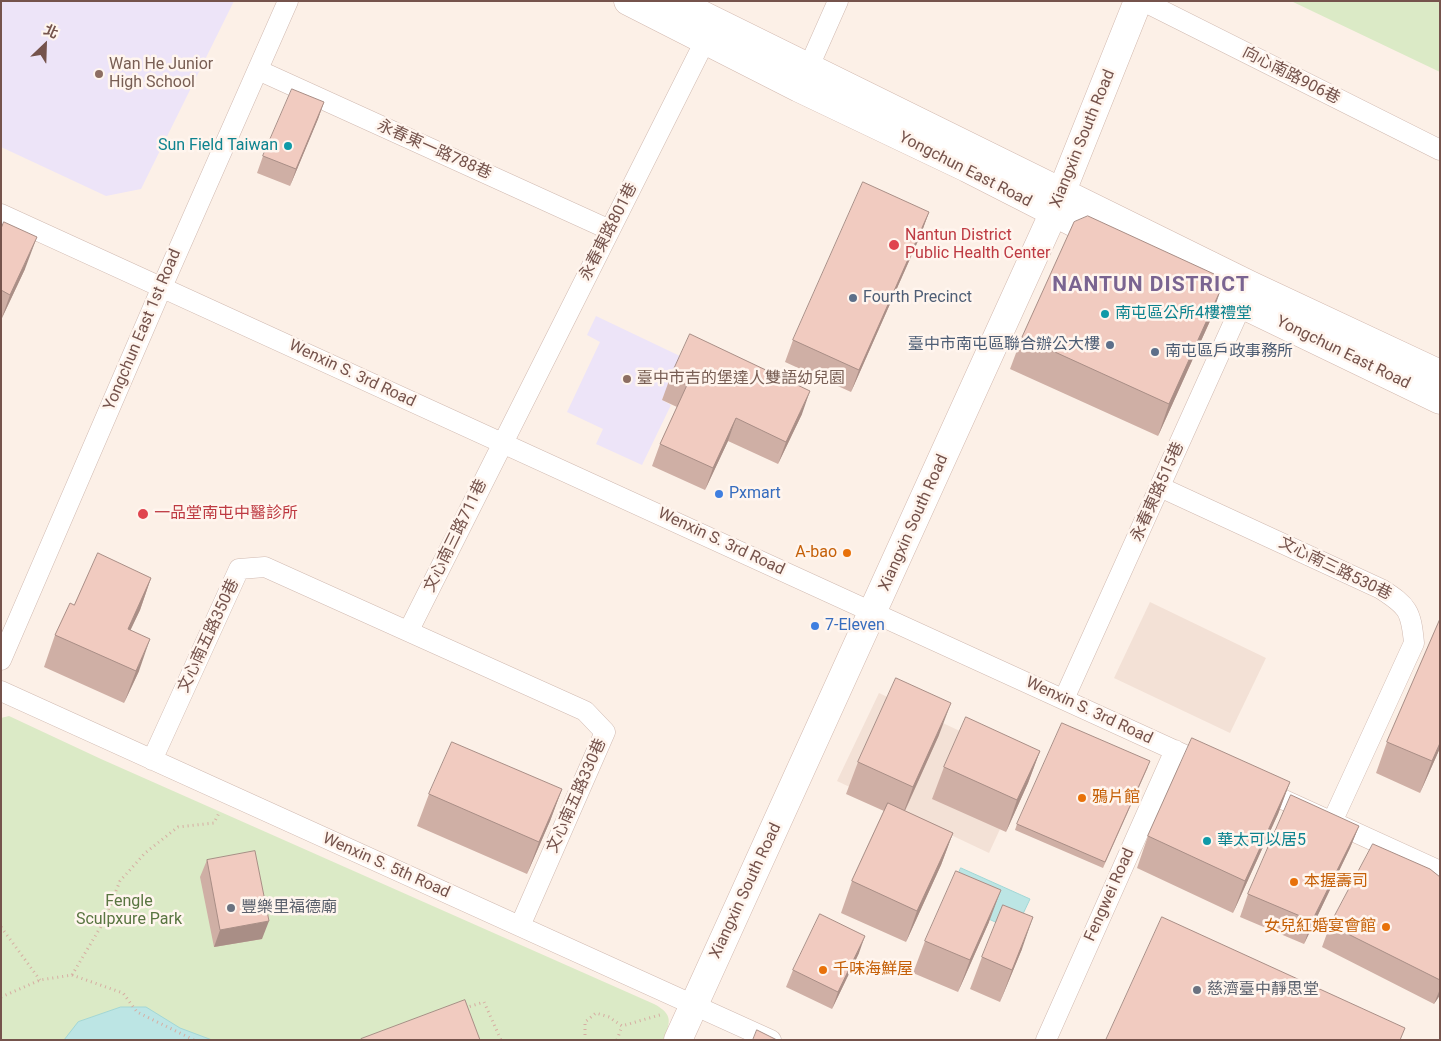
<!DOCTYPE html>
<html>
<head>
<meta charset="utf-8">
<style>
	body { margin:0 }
	#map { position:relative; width:1441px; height:1041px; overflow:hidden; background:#fcf0e7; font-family:Roboto,"Noto Sans TC",sans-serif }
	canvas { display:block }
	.frame { position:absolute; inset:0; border:2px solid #75534c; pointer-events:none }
	.north { position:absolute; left:20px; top:20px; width:50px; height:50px; -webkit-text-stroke:4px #fff5ee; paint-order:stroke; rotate:24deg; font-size:14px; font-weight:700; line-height:20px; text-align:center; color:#75534c }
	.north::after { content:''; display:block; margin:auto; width:18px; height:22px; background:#75534c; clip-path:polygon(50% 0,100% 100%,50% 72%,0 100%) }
</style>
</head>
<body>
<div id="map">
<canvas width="1441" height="1041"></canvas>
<div class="frame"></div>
<div class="north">北</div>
</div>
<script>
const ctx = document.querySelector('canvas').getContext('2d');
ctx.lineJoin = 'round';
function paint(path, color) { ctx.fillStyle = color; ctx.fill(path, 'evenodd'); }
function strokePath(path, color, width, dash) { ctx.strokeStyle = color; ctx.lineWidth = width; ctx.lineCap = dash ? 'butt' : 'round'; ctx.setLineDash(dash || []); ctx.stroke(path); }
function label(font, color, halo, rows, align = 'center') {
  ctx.font = font + ' Roboto,"Noto Sans TC",sans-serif'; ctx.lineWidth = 5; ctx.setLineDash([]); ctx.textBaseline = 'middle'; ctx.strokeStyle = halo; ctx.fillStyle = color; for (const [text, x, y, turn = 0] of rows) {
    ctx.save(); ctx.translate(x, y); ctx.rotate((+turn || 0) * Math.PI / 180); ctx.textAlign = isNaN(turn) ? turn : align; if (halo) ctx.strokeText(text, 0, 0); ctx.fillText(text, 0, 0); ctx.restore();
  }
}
const residential = new Path2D(`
	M1150,602L1266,658L1230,733L1114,678Z
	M879,693L1030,764L989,853L837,781Z`);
const education = new Path2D(`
	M1,1H234L141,189L106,196L1,147Z
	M596,316L682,357L662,400L671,405L642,465L596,444L603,429L567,412L600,342L587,335Z`);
const green = new Path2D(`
	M1291,1H1440V72Z
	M9,716L101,759L654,1004C673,1014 671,1022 663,1040H1V718Z`);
const water = new Path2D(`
	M961,868L1030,899L1015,931L947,900Z
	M121,1007H146L180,1028L212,1040H64L78,1022Z`);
const path = new Path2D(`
	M1,927L40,980
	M72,975L123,993L137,1012L194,1040
	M1,997L40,980L72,975L103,923L120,881L145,853L178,827L214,823L220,811
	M465,1008L484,1002L501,1040
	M585,1040V1022L596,1013L609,1017L622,1026L663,1014
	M617,1040L622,1026`);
const street = new Path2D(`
	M1143,1L1440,150
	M258,70L610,230
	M803,80L838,1
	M1,214L1209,766
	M1160,487L1381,589C1408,606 1411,611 1414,643L1332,822
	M409,630L711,29
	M1,660L162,287L288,1
	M1,691L771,1040
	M1064,699L1247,293
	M152,760L239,569L265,567L585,711L605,732L520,926
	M1258,788L1440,871
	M1046,1040L1175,750`);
const secondary = new Path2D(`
	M628,1L799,88L967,168L1108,240
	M674,1L1250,285L1440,374
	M1062,191L1138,1
	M1187,278L1440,400
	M678,1040L1053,214`);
const wall = new Path2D(`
	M324,102L318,119L290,186L257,173L263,156Z
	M929,212L921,234L851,392L785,362L793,340Z
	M1,229L25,269L1,320Z
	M1210,321L1158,436L1010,369L1022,337Z
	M670,378L802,414L778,464L728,441L705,490L652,466L660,444L677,407L662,400Z
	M151,578L140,610L130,630L139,671L124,703L44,667L55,635L74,605Z
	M1440,619V748L1420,793L1376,773L1387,742Z
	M939,735L905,811L953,833L941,865L906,942L841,913L852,881L884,811L846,794L858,762Z
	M1040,751L1028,783L1006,832L932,799L944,767Z
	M1148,767L1103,868L1015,830L1017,824Z
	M1290,782L1278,814L1233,913L1137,868L1148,836Z
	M562,789L550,821L527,874L417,826L429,794Z
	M1359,826L1350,848L1304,944L1240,917L1248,894Z
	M207,860L262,939L214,947L200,877Z
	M1440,877V995L1434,1004L1322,947L1330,925Z
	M989,922L958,992L913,973L925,941Z
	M1022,949L1000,1002L970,989L982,957Z
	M859,953L832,1009L786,987L793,970Z`);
const shadedWall = new Path2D(`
	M324,102L318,119L290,186L296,169Z
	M929,212L921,234L851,392L859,370Z
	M37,237L25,269L1,320L10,295Z
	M1221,289L1210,321L1158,436L1169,404Z
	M810,391L802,414L778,464L786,442Z
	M736,418L728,441L705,490L713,468Z
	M151,578L140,610L116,661L128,629Z
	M150,639L139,671L124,703L136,671Z
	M951,703L939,735L901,819L913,787Z
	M1440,743V748L1420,793L1432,761Z
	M1040,751L1028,783L1006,832L1017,800Z
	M1290,782L1278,814L1233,913L1245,881Z
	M562,789L550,821L527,874L539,842Z
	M1359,826L1350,848L1304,944L1312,921Z
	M953,833L941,865L906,942L917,911Z
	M1001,890L989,922L958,992L970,960Z
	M1033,917L1022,949L1000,1002L1012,970Z
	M269,921L262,939L214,947L220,930Z
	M865,936L859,953L832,1009L838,992Z
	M1440,989V995L1434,1004Z`);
const building = new Path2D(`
	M292,89L324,102L296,169L263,156Z
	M863,182L929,212L859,370L793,340Z
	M1088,216L1214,274L1221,289L1169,404L1022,337L1074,222Z
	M4,222L37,237L10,295L1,290V229Z
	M690,334L810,391L786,442L736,418L713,468L660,444L687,385L670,378Z
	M98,553L151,578L128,629L150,639L136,671L55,635L70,603L74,605Z
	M1440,619V743L1432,761L1387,742Z
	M896,678L951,703L913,787L858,762Z
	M966,717L1040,751L1017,800L944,767Z
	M1062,723L1150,761L1105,862L1017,824Z
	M1192,738L1290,782L1245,881L1148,836Z
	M452,742L562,789L539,842L429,794Z
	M1291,795L1359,826L1312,921L1248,894Z
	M888,803L953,833L917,911L852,881Z
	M1373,844L1430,869L1440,877V980L1330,925Z
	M255,851L269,921L220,930L207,860Z
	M956,871L1001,890L970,960L925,941Z
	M1003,905L1033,917L1012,970L982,957Z
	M820,914L865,936L838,992L793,970Z
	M1162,917L1405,1028L1400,1040H1106Z
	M465,1000L480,1040H361V1039Z
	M757,1030L777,1040H753Z`);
const markers = [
	[99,74,5,"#8d6e63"],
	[288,146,5,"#0f9aa8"],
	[894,245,6,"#e0444e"],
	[853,298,5,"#5c6f8a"],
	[1105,314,5,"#0f9aa8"],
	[1110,345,5,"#5c6f8a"],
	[1155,352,5,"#5c6f8a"],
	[627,379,5,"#8d6e63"],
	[719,494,5,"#3f7fe0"],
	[143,514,6,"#e0444e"],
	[847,553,5,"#e8710a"],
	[815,626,5,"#3f7fe0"],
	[1082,798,5,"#e8710a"],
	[1207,841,5,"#0f9aa8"],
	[1294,882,5,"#e8710a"],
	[231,908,5,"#6b7280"],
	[1386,927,5,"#e8710a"],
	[823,970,5,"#e8710a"],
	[1197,990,5,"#6b7280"]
];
const educationNames = [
	["Wan He Junior",109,65],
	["High School",109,83],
	["臺中市吉的堡達人雙語幼兒園",637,379]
];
const streetNames = [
	["向心南路906巷",1291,76,27],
	["Xiangxin South Road",1083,139,-68],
	["永春東一路788巷",434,150,24],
	["Yongchun East Road",965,170,27],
	["永春東路801巷",609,232,-63],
	["Yongchun East 1st Road",143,330,-67],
	["Yongchun East Road",1343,353,26],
	["Wenxin S. 3rd Road",352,374,25],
	["永春東路515巷",1158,492,-66],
	["Xiangxin South Road",914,523,-66],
	["文心南三路711巷",456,536,-64],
	["Wenxin S. 3rd Road",721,542,25],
	["文心南三路530巷",1335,569,26],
	["文心南五路350巷",209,636,-65],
	["Wenxin S. 3rd Road",1089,711,25],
	["文心南五路330巷",577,796,-66],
	["Wenxin S. 5th Road",386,866,24],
	["Xiangxin South Road",746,891,-65],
	["Fengwei Road",1110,895,-66]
];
const cultureNames = [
	["Sun Field Taiwan",278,146,"right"],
	["南屯區公所4樓禮堂",1115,314],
	["華太可以居5",1217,841]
];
const healthNames = [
	["Nantun District",905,236],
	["Public Health Center",905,254],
	["一品堂南屯中醫診所",154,514]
];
const serviceNames = [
	["Fourth Precinct",863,298],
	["臺中市南屯區聯合辦公大樓",1100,345,"right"],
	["南屯區戶政事務所",1165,352]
];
const shopNames = [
	["Pxmart",729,494],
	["7-Eleven",825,626]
];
const foodNames = [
	["A-bao",837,553,"right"],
	["鴉片館",1092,798],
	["本握壽司",1304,882],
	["女兒紅婚宴會館",1376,927,"right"],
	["千味海鮮屋",833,970]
];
const parkNames = [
	["Fengle",129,902],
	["Sculpxure Park",129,920]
];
const worshipNames = [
	["豐樂里福德廟",241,908],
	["慈濟臺中靜思堂",1207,990]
];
const districtNames = [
	["NANTUN DISTRICT",1151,286]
];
paint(residential, '#f3e1d6');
paint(education, '#ede4f8');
paint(green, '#dbeac6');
paint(water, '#bce5e4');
strokePath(water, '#a2d7d6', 1);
strokePath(street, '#d0b9b0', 21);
strokePath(secondary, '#d2b8ae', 29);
strokePath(path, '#d6ada2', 3, [1, 4]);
strokePath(street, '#fff', 20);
strokePath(secondary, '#fff', 28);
paint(wall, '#cfafa5');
paint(shadedWall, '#a98e86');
paint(building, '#f1cbc0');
strokePath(building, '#a98e86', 1);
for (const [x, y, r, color] of markers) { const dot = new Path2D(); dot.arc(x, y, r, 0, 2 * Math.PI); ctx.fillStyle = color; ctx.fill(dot); strokePath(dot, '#fff5ee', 2); }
label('16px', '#785e54', '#fff5ee', educationNames, 'left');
label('16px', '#75534c', '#fff5ee', streetNames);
label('16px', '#0d838f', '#fff5ee', cultureNames, 'left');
label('16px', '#be3a42', '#fff5ee', healthNames, 'left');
label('16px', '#4e5e75', '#fff5ee', serviceNames, 'left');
label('16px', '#366cbe', '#fff5ee', shopNames, 'left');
label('16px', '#c56008', '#fff5ee', foodNames, 'left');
label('16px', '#597541', '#fff5ee', parkNames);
label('16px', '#5b616d', '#fff5ee', worshipNames, 'left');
ctx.letterSpacing = '1px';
label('bold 21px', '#7a6491', '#fff5ee', districtNames);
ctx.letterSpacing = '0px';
</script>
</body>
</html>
